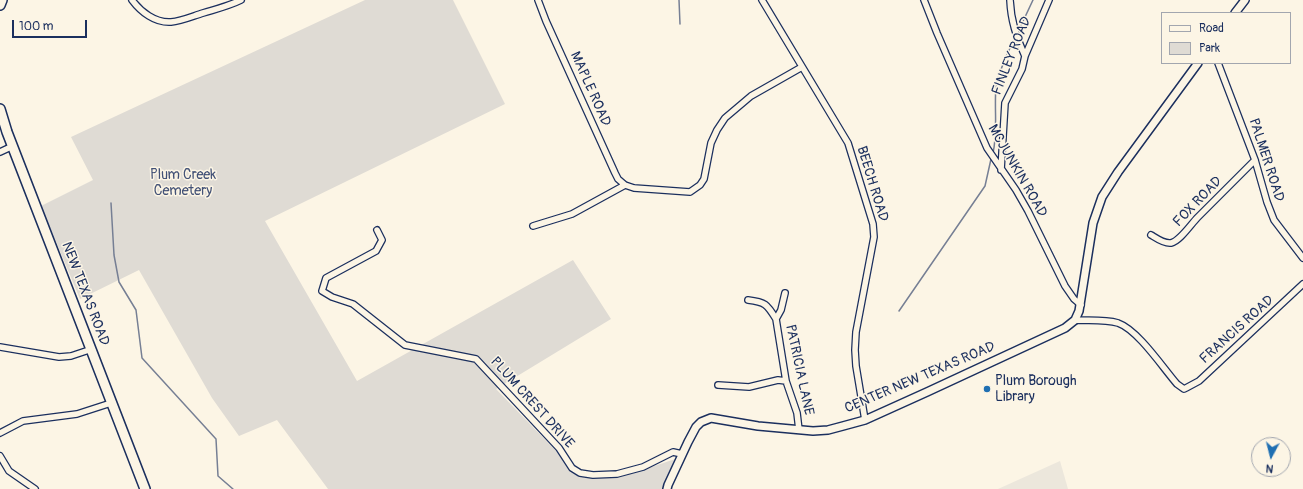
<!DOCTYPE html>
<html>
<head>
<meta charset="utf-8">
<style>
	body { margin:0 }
	#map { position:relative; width:1303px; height:489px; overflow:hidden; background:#fcf5e5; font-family:Pangolin,sans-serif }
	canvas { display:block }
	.legend { position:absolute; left:1161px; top:12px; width:130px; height:52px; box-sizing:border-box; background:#fcf5e5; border:1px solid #a2a6af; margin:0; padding:5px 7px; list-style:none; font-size:12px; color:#1b2f5e }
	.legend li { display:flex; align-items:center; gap:8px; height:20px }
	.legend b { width:20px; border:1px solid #a2a6af }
	.north { position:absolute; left:1251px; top:437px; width:40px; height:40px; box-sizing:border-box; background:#fcf5e5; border:1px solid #a2a6af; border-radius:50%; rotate:187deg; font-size:11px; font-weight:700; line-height:16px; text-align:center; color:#1b2f5e }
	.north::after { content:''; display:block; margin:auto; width:14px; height:18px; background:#1f6fb2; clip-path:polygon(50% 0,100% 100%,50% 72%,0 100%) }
	.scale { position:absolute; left:12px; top:20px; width:75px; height:18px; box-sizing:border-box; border:2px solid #1b2f5e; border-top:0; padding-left:5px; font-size:12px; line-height:14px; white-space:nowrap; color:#1b2f5e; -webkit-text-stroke:3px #fcf5e5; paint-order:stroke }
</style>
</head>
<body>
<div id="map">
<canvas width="1303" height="489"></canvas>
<ul class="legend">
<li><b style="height:5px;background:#fcf5e5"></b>Road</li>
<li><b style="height:11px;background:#dfdbd4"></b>Park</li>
</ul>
<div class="north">N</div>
<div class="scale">100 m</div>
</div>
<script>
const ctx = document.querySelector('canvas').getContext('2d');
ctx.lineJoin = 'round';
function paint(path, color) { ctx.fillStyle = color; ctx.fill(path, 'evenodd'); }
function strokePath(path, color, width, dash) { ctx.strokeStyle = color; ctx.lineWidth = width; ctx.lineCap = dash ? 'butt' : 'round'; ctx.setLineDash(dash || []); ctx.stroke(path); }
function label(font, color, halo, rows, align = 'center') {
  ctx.font = font + ' Pangolin,sans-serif'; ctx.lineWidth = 3; ctx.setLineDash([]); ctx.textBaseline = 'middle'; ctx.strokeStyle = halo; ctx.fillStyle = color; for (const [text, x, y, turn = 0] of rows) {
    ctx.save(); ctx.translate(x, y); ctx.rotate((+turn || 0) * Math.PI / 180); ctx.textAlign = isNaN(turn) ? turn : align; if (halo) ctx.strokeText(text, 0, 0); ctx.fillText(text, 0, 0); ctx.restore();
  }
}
const built = new Path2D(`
	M1060,461L1068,489H998Z`);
const green = new Path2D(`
	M365,0H453L505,104L265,221L357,381L573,260L611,319L496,389L560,455C565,461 570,470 576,474C599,487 653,466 676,459L666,480L663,489H328L277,420L239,436L212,398L139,270L80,299L41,206L93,180L71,137Z`);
const stream = new Path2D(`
	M679,0L680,24
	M1018,32L1033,0
	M993,153C998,131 994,108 996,86C998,73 1010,48 1015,37
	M111,203L114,255L119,282L136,310L142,358L216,439L218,476L233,489
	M899,311L985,186L991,159`);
const minor = new Path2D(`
	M132,0C141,12 155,23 171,22C182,21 193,16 203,13C216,9 229,6 241,0
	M538,0L546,21L615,173L618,179L625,185L634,188L690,192L700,185L704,179L711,143L717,130L725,118L751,96L802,67
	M762,0L848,143L873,224L874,237L856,332L855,350L856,366L865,420
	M924,0L937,33L987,148L1016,190L1028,211L1065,286L1074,299L1081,305
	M1010,0C1011,21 1016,36 1025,56
	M1218,63L1255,160L1267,202L1274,220L1303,258
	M0,152L13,146
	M1001,170L1005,103L1022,69L1025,56L1049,0
	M533,226L572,214L625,185
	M377,230L382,240L376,251L326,278L322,291L332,297L353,304L405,345L476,359L559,448L572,468L580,473L593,475L617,474L643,467L673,452L682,454
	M1151,235C1156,238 1164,244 1171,243C1180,241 1191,224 1198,217C1217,198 1236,179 1255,160
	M785,293L781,310L776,319L786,381L797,413L799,430
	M748,300C765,302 767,304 776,319
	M1075,320C1088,321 1104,319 1118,323C1138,330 1163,368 1177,384L1184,389L1186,388L1199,381L1303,284
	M0,347L59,357L71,356L92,349
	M718,385L749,387L778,380L786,381
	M0,433L23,421L77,414L111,403
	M0,456L9,471L35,489`);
const tertiary = new Path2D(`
	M1235,13L1245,0
	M667,489L668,485L688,442L696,427L701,422L711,418L758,426L813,431L828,430L843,426L865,420L927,392L1065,328L1075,320L1079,311L1093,223L1102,197L1118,172L1198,63`);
const primary = new Path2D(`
	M0,5L2,0
	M0,109L7,132L145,489`);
const markers = [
	[987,389,4,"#1f6fb2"]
];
const streetNames = [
	["FINLEY ROAD",1012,56,-68],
	["MAPLE ROAD",590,89,66],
	["PALMER ROAD",1266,160,72],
	["MCJUNKIN ROAD",1017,171,60],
	["BEECH ROAD",872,184,73],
	["FOX ROAD",1198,202,-46],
	["NEW TEXAS ROAD",85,294,69],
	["FRANCIS ROAD",1237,330,-42],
	["PATRICIA LANE",799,370,78],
	["CENTER NEW TEXAS ROAD",920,378,-23],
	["PLUM CREST DRIVE",532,403,48]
];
const parkNames = [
	["Plum Creek",183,175],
	["Cemetery",183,191]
];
const poiNames = [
	["Plum Borough",995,381],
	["Library",995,397]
];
paint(built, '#ece7dc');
paint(green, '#dfdbd4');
strokePath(stream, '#767f94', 1.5);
strokePath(minor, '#1b2f5e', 8);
strokePath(tertiary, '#1b2f5e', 10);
strokePath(primary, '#1b2f5e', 12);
strokePath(minor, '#fcf5e5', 5.5);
strokePath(tertiary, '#fcf5e5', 7);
strokePath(primary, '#fcf5e5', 9);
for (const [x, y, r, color] of markers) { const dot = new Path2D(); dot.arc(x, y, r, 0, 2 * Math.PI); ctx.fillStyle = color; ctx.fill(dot); strokePath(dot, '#fcf5e5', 1.5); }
label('14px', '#1b2f5e', '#fcf5e5', streetNames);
label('14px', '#425176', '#fcf5e5', parkNames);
label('14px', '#1b2f5e', '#fcf5e5', poiNames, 'left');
</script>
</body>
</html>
